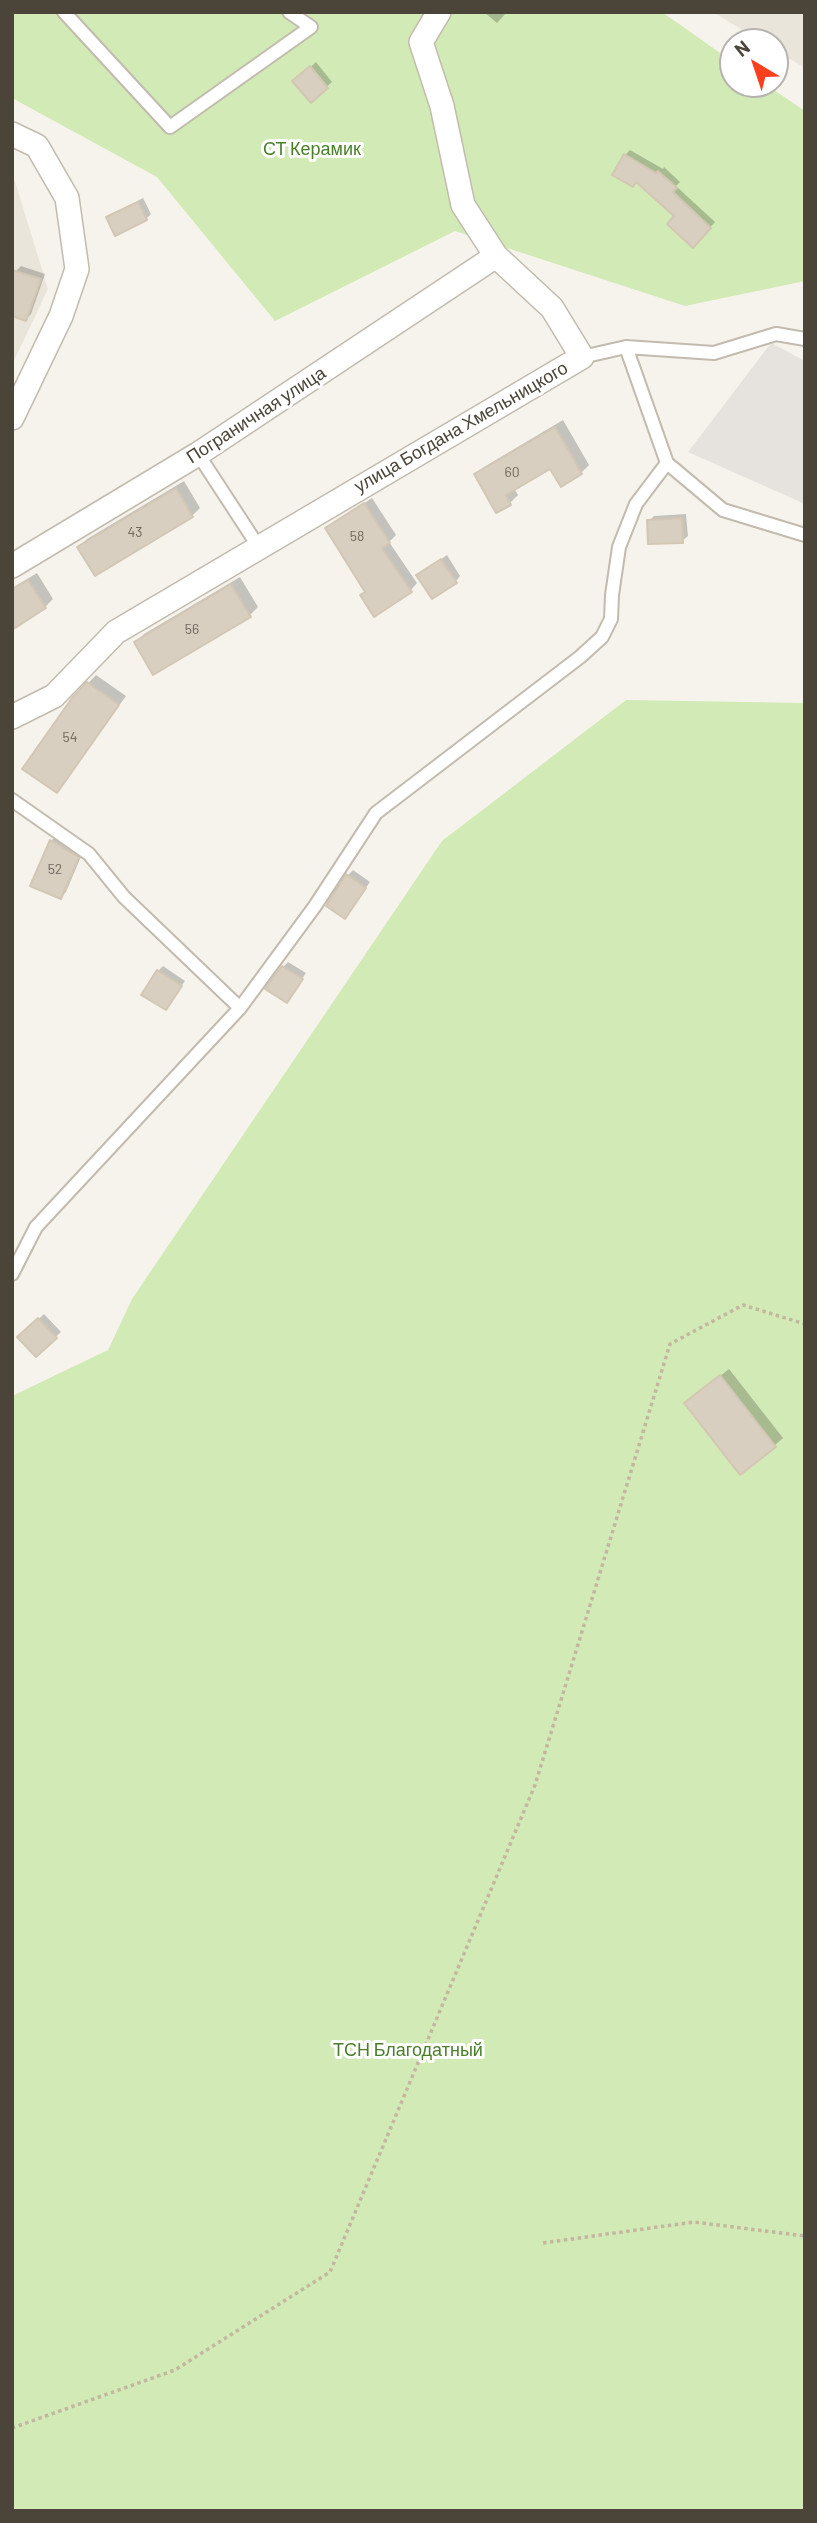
<!DOCTYPE html>
<html>
<head>
<meta charset="utf-8">
<style>
	body { margin:0 }
	#map { position:relative; width:817px; height:2523px; overflow:hidden; background:#f6f3ec; font-family:Barlow,sans-serif }
	canvas { display:block }
	.frame { position:absolute; inset:0; border:14px solid #4b4439; pointer-events:none }
	.north { position:absolute; left:719px; top:28px; width:70px; height:70px; box-sizing:border-box; background:#fff; border:2px solid #b7b4b0; border-radius:50%; rotate:321deg; font-size:19px; font-weight:700; line-height:28px; text-align:center; color:#4b4439 }
	.north::after { content:''; display:block; margin:auto; width:24px; height:32px; background:#fc3f1d; clip-path:polygon(50% 0,100% 100%,50% 72%,0 100%) }
</style>
</head>
<body>
<div id="map">
<canvas width="817" height="2523"></canvas>
<div class="frame"></div>
<div class="north">N</div>
</div>
<script>
const ctx = document.querySelector('canvas').getContext('2d');
ctx.lineJoin = 'round';
function paint(path, color) { ctx.fillStyle = color; ctx.fill(path, 'evenodd'); }
function strokePath(path, color, width, dash) { ctx.strokeStyle = color; ctx.lineWidth = width; ctx.lineCap = dash ? 'butt' : 'round'; ctx.setLineDash(dash || []); ctx.stroke(path); }
function label(font, color, halo, rows, align = 'center') {
  ctx.font = font + ' Barlow,sans-serif'; ctx.lineWidth = 6; ctx.setLineDash([]); ctx.textBaseline = 'middle'; ctx.strokeStyle = halo; ctx.fillStyle = color; for (const [text, x, y, turn = 0] of rows) {
    ctx.save(); ctx.translate(x, y); ctx.rotate((+turn || 0) * Math.PI / 180); ctx.textAlign = isNaN(turn) ? turn : align; if (halo) ctx.strokeText(text, 0, 0); ctx.fillText(text, 0, 0); ctx.restore();
  }
}
const residential = new Path2D(`
	M713,12H805V68L775,50V42H762Z
	M12,172L48,289L12,365Z`);
const industrial = new Path2D(`
	M771,343L805,361V504L688,452Z`);
const green = new Path2D(`
	M12,12H662L733,62V84H765L805,111V281L685,306L455,231L275,321L157,177L12,98Z
	M626,700L805,703V2511H12V1396L108,1350L132,1299L442,841Z`);
const shadow = new Path2D(`
	M484,12H507L497,23Z
	M316,62L332,82L311,100L300,77Z
	M630,150L663,169L664,167L680,182L676,186L715,222L693,246L676,216L625,155Z
	M143,198L151,214L146,219L109,218L114,213Z
	M21,266L45,274L31,314L26,319L16,271Z
	M563,420L589,465L581,473L561,485L551,467L514,488L518,495L510,503L476,474L484,467Z
	M184,481L200,508L192,516L95,574L79,547L87,539Z
	M372,498L396,535L389,542L417,583L411,590L367,591L327,528Z
	M686,514L688,536L682,541L649,521L654,516Z
	M447,555L460,576L456,581L419,575Z
	M37,573L53,599L45,607L12,627V588Z
	M240,577L258,607L250,615L136,642L144,634Z
	M96,675L126,696L57,791L73,699Z
	M56,836L83,852L66,892L61,897L51,841Z
	M353,870L370,882L349,911L348,875Z
	M288,962L306,973L287,1001L283,967Z
	M163,966L185,981L166,1008L158,971Z
	M44,1314L61,1332L36,1355L20,1337Z
	M729,1369L783,1438L775,1445L695,1396Z`);
const building = new Path2D(`
	M310,66L328,88L311,103L292,81Z
	M624,154L656,173L658,171L677,188L673,192L711,228L693,248L667,224L674,216L636,182L633,187L612,175Z
	M138,202L147,220L115,236L106,217Z
	M12,270L41,279L26,321L12,316Z
	M555,427L582,474L561,487L550,469L506,495L511,505L496,513L474,474Z
	M176,488L193,517L95,576L77,547Z
	M364,503L390,543L382,548L412,592L374,617L360,595L365,592L325,528Z
	M682,518L683,543L648,544L647,520Z
	M441,559L457,583L432,599L416,575Z
	M28,580L46,608L12,630V589Z
	M231,584L251,617L153,675L134,642Z
	M87,682L119,705L57,793L22,769L72,698Z
	M50,840L79,857L61,899L30,886Z
	M346,874L366,888L345,919L326,906Z
	M282,966L303,979L287,1003L265,989Z
	M157,970L182,986L166,1010L141,995Z
	M38,1318L57,1338L36,1357L17,1337Z
	M720,1375L776,1447L740,1475L684,1403Z`);
const path = new Path2D(`
	M543,2243L694,2222L805,2236
	M12,2428L175,2370L330,2272L535,1785L670,1344L743,1305L805,1324`);
const service = new Path2D(`
	M64,12L170,127L311,27L289,12
	M626,347L714,353L776,334L805,339
	M198,454L258,546
	M667,463L723,510L805,535
	M12,800L89,854L124,897L240,1008
	M12,1274L36,1227L240,1008L315,906L376,813L580,657L602,637L611,619L612,595L619,547L636,504L667,463L626,347L582,357`);
const minor = new Path2D(`
	M12,134L37,146L67,198L77,269L61,316L12,418
	M12,566L198,454L496,256
	M12,717L54,696L116,632L582,357L552,308L496,256L463,205L442,106L421,42L439,12`);
const numberNames = [
	["60",512,472],
	["43",135,532],
	["58",357,536],
	["56",192,629],
	["54",70,737],
	["52",55,869]
];
const parkNames = [
	["СТ Керамик",312,149],
	["ТСН Благодатный",408,2050]
];
const streetNames = [
	["Пограничная улица",256,415,-33],
	["улица Богдана Хмельницкого",461,427,-30]
];
paint(residential, '#eae5da');
paint(industrial, '#e6e2dd');
paint(green, '#d2eab5');
paint(shadow, '#0003');
paint(building, '#d8cfc1');
strokePath(building, '#d3c7b4', 2);
strokePath(service, '#c2bbae', 16);
strokePath(minor, '#c2bbae', 26);
strokePath(path, '#c4b79f', 3.5, [3.5, 3.5]);
strokePath(service, '#fff', 12);
strokePath(minor, '#fff', 23);
label('14px', '#6e675b', null, numberNames);
label('18px', '#4a7f2a', '#fff', parkNames);
label('18px', '#4b4439', '#fff', streetNames);
</script>
</body>
</html>
